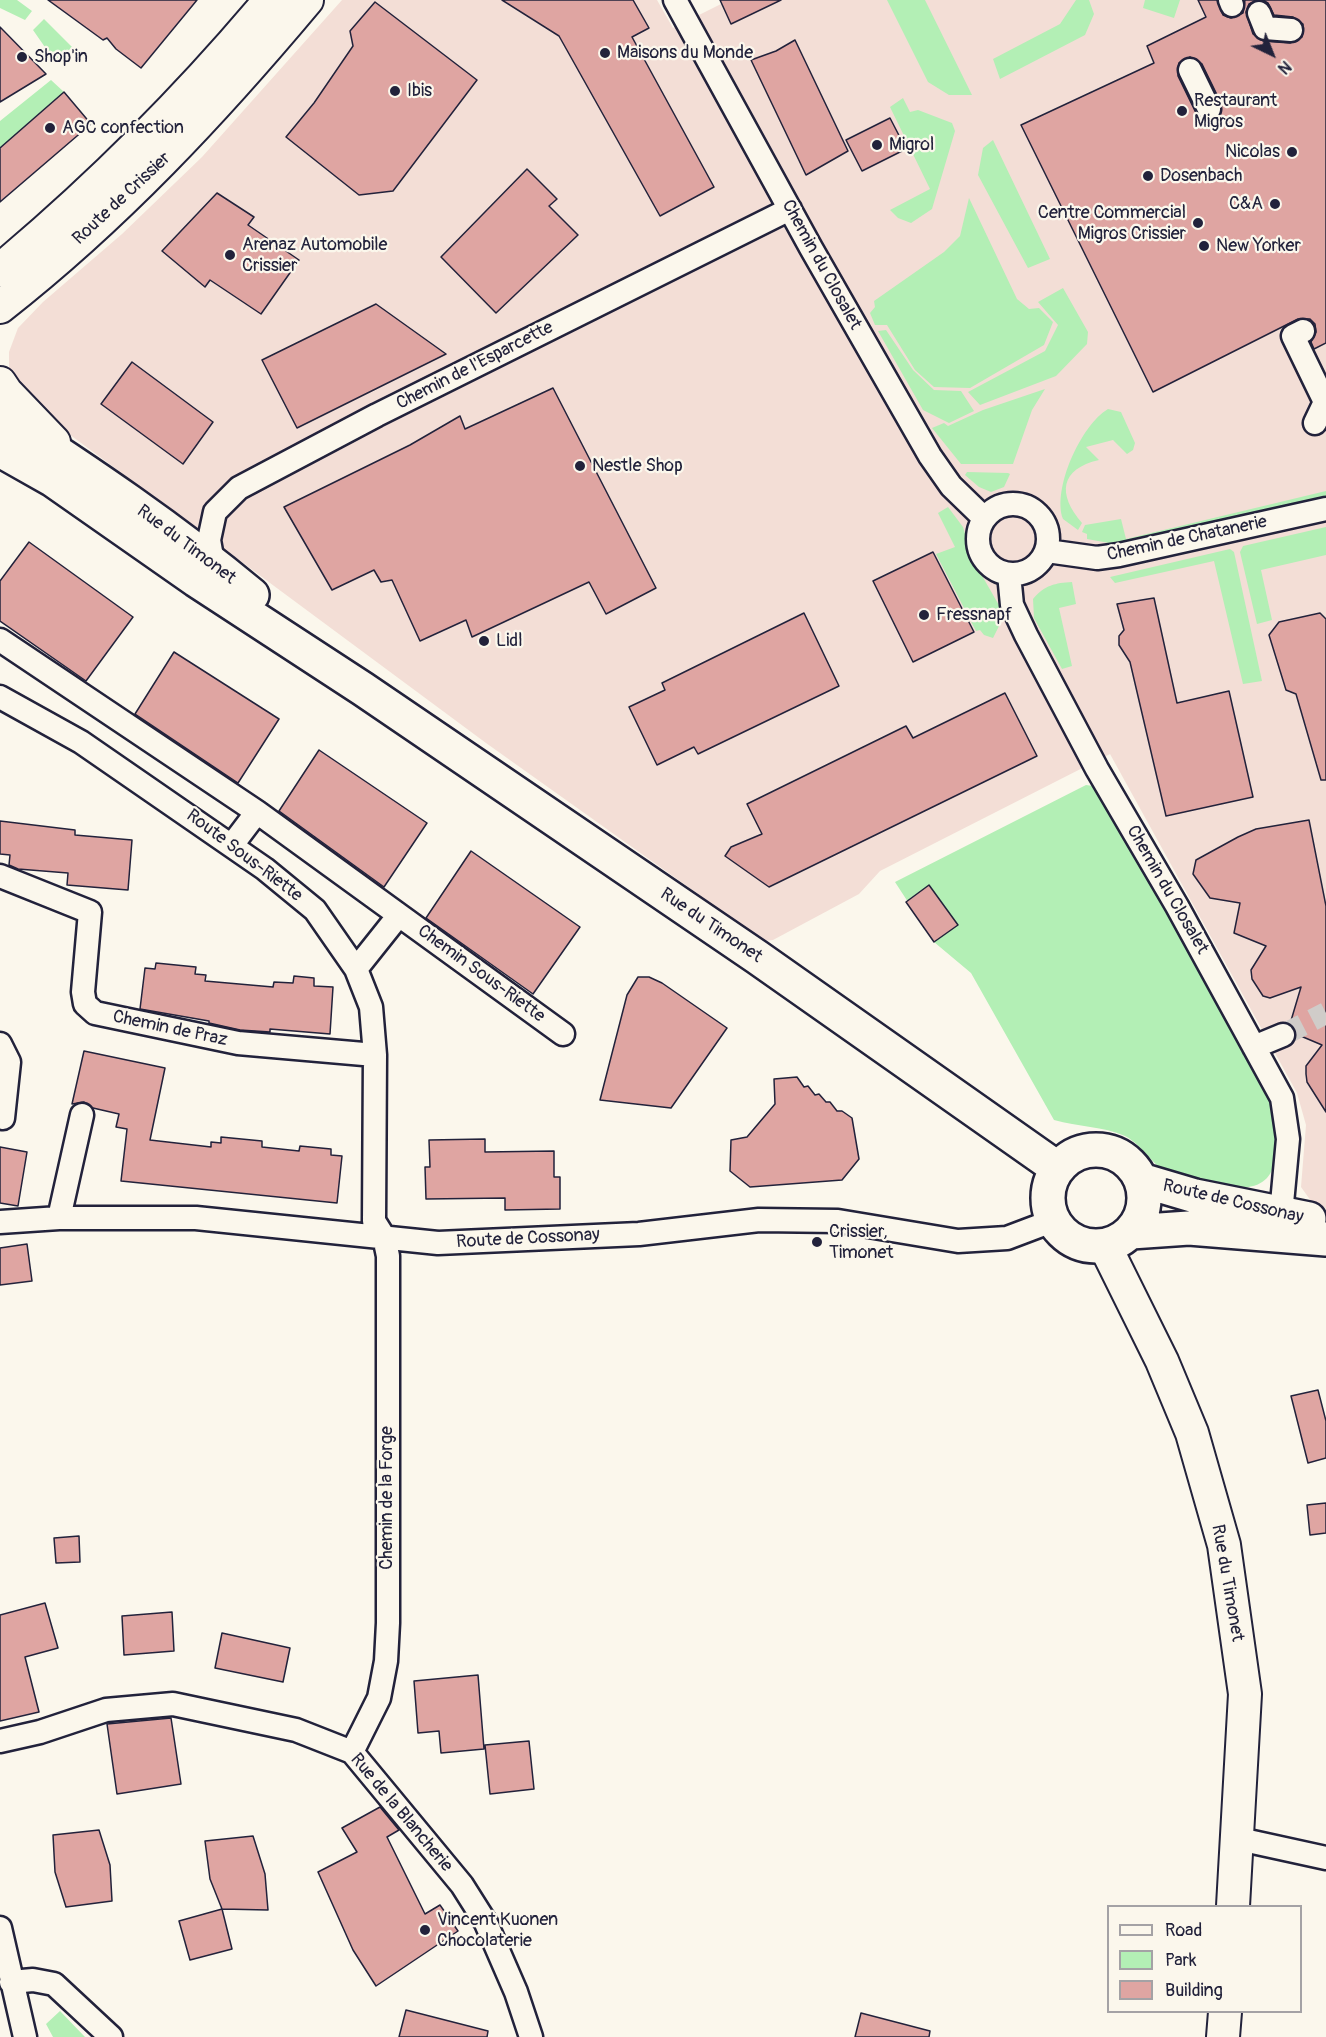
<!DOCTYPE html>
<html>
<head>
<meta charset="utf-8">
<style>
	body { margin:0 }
	#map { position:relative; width:1326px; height:2037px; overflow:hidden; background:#fbf7ec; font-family:Pangolin,sans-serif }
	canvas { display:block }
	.legend { position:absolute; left:1107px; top:1905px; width:195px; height:108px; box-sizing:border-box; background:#fbf7ec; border:2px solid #a4a2a5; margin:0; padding:8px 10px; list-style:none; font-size:18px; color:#22223b }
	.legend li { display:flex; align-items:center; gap:12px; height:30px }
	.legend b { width:30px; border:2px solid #a4a2a5 }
	.north { position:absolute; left:1242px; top:24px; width:60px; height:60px; -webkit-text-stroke:4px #fbf7ec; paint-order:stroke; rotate:137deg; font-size:16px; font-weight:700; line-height:24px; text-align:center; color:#22223b }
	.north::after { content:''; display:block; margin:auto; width:21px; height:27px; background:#22223b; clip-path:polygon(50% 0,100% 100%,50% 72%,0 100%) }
</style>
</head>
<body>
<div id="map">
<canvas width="1326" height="2037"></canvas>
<ul class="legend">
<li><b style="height:8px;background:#fbf7ec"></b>Road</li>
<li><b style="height:16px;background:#b3efb5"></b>Park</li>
<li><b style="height:16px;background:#dfa5a2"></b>Building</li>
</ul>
<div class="north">N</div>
</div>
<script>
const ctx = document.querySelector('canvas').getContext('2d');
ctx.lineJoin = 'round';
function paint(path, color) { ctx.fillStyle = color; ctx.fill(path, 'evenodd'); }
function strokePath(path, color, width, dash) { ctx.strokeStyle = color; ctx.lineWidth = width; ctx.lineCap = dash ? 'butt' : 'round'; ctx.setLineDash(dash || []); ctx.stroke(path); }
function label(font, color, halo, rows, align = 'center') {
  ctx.font = font + ' Pangolin,sans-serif'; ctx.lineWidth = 4.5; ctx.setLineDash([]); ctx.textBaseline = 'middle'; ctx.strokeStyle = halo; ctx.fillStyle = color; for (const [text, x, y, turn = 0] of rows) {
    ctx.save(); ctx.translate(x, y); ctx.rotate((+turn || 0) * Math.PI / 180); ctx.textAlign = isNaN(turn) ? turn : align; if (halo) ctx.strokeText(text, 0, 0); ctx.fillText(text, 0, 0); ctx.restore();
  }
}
const built = new Path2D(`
	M342,0H657L673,28L729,0H1326V1209L1311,1201L1301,1187L1306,1125L1297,1093L1110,754L880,871L859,894L773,940L764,941L486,743L46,417L9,373V352L18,328L43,302L122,234L202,157Z`);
const green = new Path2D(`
	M0,0H17L32,11L25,20L0,8Z
	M887,0H925L972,95H949L928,82Z
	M1076,0H1089L1094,14L1085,35L1000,79L993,59L1060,24Z
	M1145,0H1180L1174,18L1143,8Z
	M44,19L72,47L56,63L33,30Z
	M51,80L64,92L0,148V121Z
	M903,98L910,112L918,110L952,123L955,131L932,209L911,223L898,218L890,210L930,189L890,107Z
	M993,140L1050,259L1028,268L978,175L983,148Z
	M969,198L1017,299L1029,309L1039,308L1053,322L1044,345L970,388L934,387L915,370L887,325H875L870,313L875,307L874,301L944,252L960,236Z
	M1063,288L1088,332L1087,344L1056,376L980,405L968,392L1045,351L1058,325L1038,302Z
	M886,330L913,370L934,390L961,391L974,411L949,423L923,410L878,331Z
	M1045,389L1032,410L1013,464H961L932,428L944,423L948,426L983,410Z
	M1108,409L1121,412L1135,443L1133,450L1127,454L1113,440L1086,447L1099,460C1060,469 1057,494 1082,523L1078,530L1063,519C1052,489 1081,425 1108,409Z
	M967,472L1008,473L1010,474L1004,487L991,492L979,487L965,475Z
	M1326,491V498L1143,540L1109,543L1087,539V534L1082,532L1085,525L1121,519L1126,539Z
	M948,507L963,527L973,560L1000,607V624L993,638L984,635L980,630L976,631L936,554L955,547L938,513Z
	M1326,527V555L1261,570L1272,620L1257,624L1240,552L1243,546Z
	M1230,549L1234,552L1262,681L1243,684L1214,561L1115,583L1110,577Z
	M1072,582L1076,604L1059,608L1072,666L1062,669L1034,618L1033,599C1045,585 1055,583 1072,582Z
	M1086,785L1100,787L1270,1098C1278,1150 1289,1200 1216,1185C1201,1182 1184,1181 1171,1175C1152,1166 1143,1145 1125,1136C1103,1126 1078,1127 1054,1120L971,973L934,942L895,882Z
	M60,2011L85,2037H53L46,2024Z`);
const building = new Path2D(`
	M48,0H197L141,68L116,49L107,38L103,40Z
	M502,0H633L649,28L632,37L714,187L660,216L559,36Z
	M720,0H781L731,24Z
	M1198,0H1217L1223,15L1231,18L1243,13L1245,0H1257L1249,4L1246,12L1253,34L1263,41L1290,43L1302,37L1303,24L1293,17L1274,15L1268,3L1262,0H1326V343L1314,349L1311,342L1316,332L1315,324L1310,319H1298L1153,392L1021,125L1154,63L1147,46L1206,17ZM1190,57L1202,64L1221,103L1220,116L1214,121L1207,122L1197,115L1178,76L1179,63Z
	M375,2L477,80L393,191L359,195L286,137L314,103L353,46L350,31Z
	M0,27L46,74L0,102Z
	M795,40L848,151L806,175L751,60L776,51Z
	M64,92L91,124L0,202V148Z
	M890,118L906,149L862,171L846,140Z
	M527,169L557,199L549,206L578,235L496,313L441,257Z
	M217,193L254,217L248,225L299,260L261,314L210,280L205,287L162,251Z
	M376,304L446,354L297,428L262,360Z
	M132,362L213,422L183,464L101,404Z
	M553,388L656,588L606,614L589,582L472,637L466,620L420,641L392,580L381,582L374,570L332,590L284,507L410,445L460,416L465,429Z
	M29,542L133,617L86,681L0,621V581Z
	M933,552L974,632L913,662L873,581Z
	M1154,598L1177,703L1229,691L1253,797L1166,816L1130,662L1119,645V636L1124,630L1117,604Z
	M804,613L839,686L698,754L694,747L657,765L629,707L665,690L662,683Z
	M1320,613L1326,619V780H1321L1296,694L1286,690L1269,635L1279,622Z
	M174,652L279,719L238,783L135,714Z
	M1005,693L1037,756L769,887L725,856L731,847L762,834L747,804L906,726L913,738Z
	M319,750L427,823L384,887L279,811Z
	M1309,820L1326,906V1112L1307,1082L1306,1074V1066L1322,1045L1296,1034L1290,1024L1301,987L1270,998L1263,996L1252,979L1251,970L1266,946L1234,933L1240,903L1210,898L1193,874L1196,860L1238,837L1256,829Z
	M0,821L75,830V835L132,840L128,890L67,885L68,873L18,869L9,865L10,855L0,854Z
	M471,851L580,927L533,994L426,918Z
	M929,885L958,925L934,942L906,902Z
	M156,963L196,967L195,974L206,975L205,981L273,987L274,982L293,983L294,976L314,978V986L333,987L330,1034L270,1029V1032L240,1030L209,1023V1021L140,1009L145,968L155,969Z
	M638,977H649L662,983L727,1028L671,1108L600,1100L627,995Z
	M84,1051L165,1068L150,1140L211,1147V1142L221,1143V1137L262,1141V1147L299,1151L300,1146L331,1149V1155L342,1156L337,1203L121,1181L127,1129L116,1127L119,1114L93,1108L84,1102L72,1104Z
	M797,1077L804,1087L808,1086L815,1095L819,1094L826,1102H830L837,1111H842L852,1118L859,1159L842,1180L750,1187L730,1171L731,1140L747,1137L775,1104L774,1079Z
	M485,1139V1152L554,1151V1177H560V1209L505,1210V1198L426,1199L425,1167H430L429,1140Z
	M0,1147L27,1152L18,1206L0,1203Z
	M27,1244L32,1281L0,1285V1248Z
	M1318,1390L1326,1421V1458L1308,1463L1291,1396Z
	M1326,1503V1533L1310,1535L1307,1505Z
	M79,1536L80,1562L56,1563L54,1538Z
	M45,1603L58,1648L25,1657L39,1712L0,1721V1615Z
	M172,1612L174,1651L124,1655L122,1616Z
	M222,1633L290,1648L283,1682L215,1668Z
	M478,1675L484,1749L441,1753L439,1731L418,1733L414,1681Z
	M171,1718L181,1784L117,1794L107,1724Z
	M529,1741L534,1789L490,1794L485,1745Z
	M380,1807L399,1830L387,1837L425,1914L440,1905L458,1931L376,1986L353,1950L318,1872L357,1852L342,1828Z
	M99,1830L110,1865L112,1901L66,1907L55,1872L53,1835Z
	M253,1836L265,1874L268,1910L222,1909L210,1879L205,1841Z
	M222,1909L232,1949L190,1960L179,1921Z
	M406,2010L488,2031L487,2037H399Z
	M861,2013L930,2031L929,2037H855Z`);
const streetTunnel = new Path2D(`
	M1283,1035L1326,1013`);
const street = new Path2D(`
	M675,0L811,248L930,456L951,486L984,518
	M1230,0L1232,5
	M1259,13L1265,28L1291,30
	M1190,70L1209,109
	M1303,331L1293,336L1325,402L1315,423
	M978 539a35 35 0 1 1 70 0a35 35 0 1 1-70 0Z
	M1047,551L1097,558L1119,555L1326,509
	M213,563L209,540L215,512L239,488L377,415L790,209
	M1009,574L1012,605L1026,635L1097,769L1177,906L1282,1098L1288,1139L1281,1214
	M0,640L257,812L563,1034
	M0,697L81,742L265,869L315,910L356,969L371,1007L375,1055L374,1221L384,1237L388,1256V1623L386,1661L379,1698L352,1752
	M232,845L257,812
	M0,876L90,912L83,992L85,1004L95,1013L238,1043L375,1055
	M356,969L399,915
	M0,1044L9,1062L3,1118
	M1254,1047L1283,1035
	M59,1218L82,1115
	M0,1222L59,1218H196L438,1243L639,1234L759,1220L838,1221L958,1241L1007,1238L1052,1221
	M0,1741L40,1732L106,1710L173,1704L296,1730L352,1752L462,1885L486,1923L516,1992L531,2037
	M1239,1839L1326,1858
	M0,1928L25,2037
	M11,1982L33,1980L54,1984L111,2037`);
const secondary = new Path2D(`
	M0,270C98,188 188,98 270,0
	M0,307C115,217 214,111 307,0
	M0,383L6,392L54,442
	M1105,1246L1162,1361L1192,1433L1224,1545L1245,1694L1233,1906
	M1223,2037L1225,2012`);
const primary = new Path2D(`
	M0,415C87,471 173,529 252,595
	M0,450L53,480L196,580L363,689L757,957L1057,1168
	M1048 1198a48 48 0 1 1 96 0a48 48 0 1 1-96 0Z
	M1141,1180L1195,1196L1309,1219
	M1131,1232L1189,1228L1326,1239`);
const markers = [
	[605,53,6,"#22223b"],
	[22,57,6,"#22223b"],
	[395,91,6,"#22223b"],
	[1182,111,6,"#22223b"],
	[50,128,6,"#22223b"],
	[877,145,6,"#22223b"],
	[1292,152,6,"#22223b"],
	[1148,176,6,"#22223b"],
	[1275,204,6,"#22223b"],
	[1198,223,6,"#22223b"],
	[1204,246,6,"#22223b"],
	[230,255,6,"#22223b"],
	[580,466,6,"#22223b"],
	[924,615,6,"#22223b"],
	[484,641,6,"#22223b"],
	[817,1242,6,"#22223b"],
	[425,1930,6,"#22223b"]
];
const poiNames = [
	["Maisons du Monde",617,53],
	["Shop'in",34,57],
	["Ibis",407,91],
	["Restaurant",1194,101],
	["Migros",1194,122],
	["AGC confection",62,128],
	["Migrol",889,145],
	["Nicolas",1280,152,"right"],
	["Dosenbach",1160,176],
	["C&A",1263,204,"right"],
	["Centre Commercial",1186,213,"right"],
	["Migros Crissier",1186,234,"right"],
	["Arenaz Automobile",242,245],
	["Crissier",242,266],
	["New Yorker",1216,246],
	["Nestle Shop",592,466],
	["Fressnapf",936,615],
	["Lidl",496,641],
	["Crissier,",829,1232],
	["Timonet",829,1253],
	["Vincent Kuonen",437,1920],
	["Chocolaterie",437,1941]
];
const streetNames = [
	["Route de Crissier",122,199,-43],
	["Chemin du Closalet",821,265,61],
	["Chemin de l'Esparcette",475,366,-27],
	["Chemin de Chatanerie",1187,539,-12],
	["Rue du Timonet",186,545,37],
	["Route Sous-Riette",244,856,37],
	["Chemin du Closalet",1167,890,60],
	["Rue du Timonet",711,926,34],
	["Chemin Sous-Riette",481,974,36],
	["Chemin de Praz",170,1029,12],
	["Route de Cossonay",1233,1202,13],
	["Route de Cossonay",528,1239,-3],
	["Chemin de la Forge",387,1498,-90],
	["Rue du Timonet",1227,1583,80],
	["Rue de la Blancherie",401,1813,50]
];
paint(built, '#f3ded6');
paint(green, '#b3efb5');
paint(building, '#dfa5a2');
strokePath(building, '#22223b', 1.5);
strokePath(streetTunnel, '#d0ccc9', 22, [22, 11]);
strokePath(street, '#22223b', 27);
strokePath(secondary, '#22223b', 36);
strokePath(primary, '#22223b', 38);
strokePath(street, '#fbf7ec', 22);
strokePath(secondary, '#fbf7ec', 32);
strokePath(primary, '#fbf7ec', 33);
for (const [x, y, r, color] of markers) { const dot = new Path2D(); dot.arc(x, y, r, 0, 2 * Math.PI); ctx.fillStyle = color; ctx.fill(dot); strokePath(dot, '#fbf7ec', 2); }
label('18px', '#22223b', '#fbf7ec', poiNames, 'left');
label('18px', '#22223b', '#fbf7ec', streetNames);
</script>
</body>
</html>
